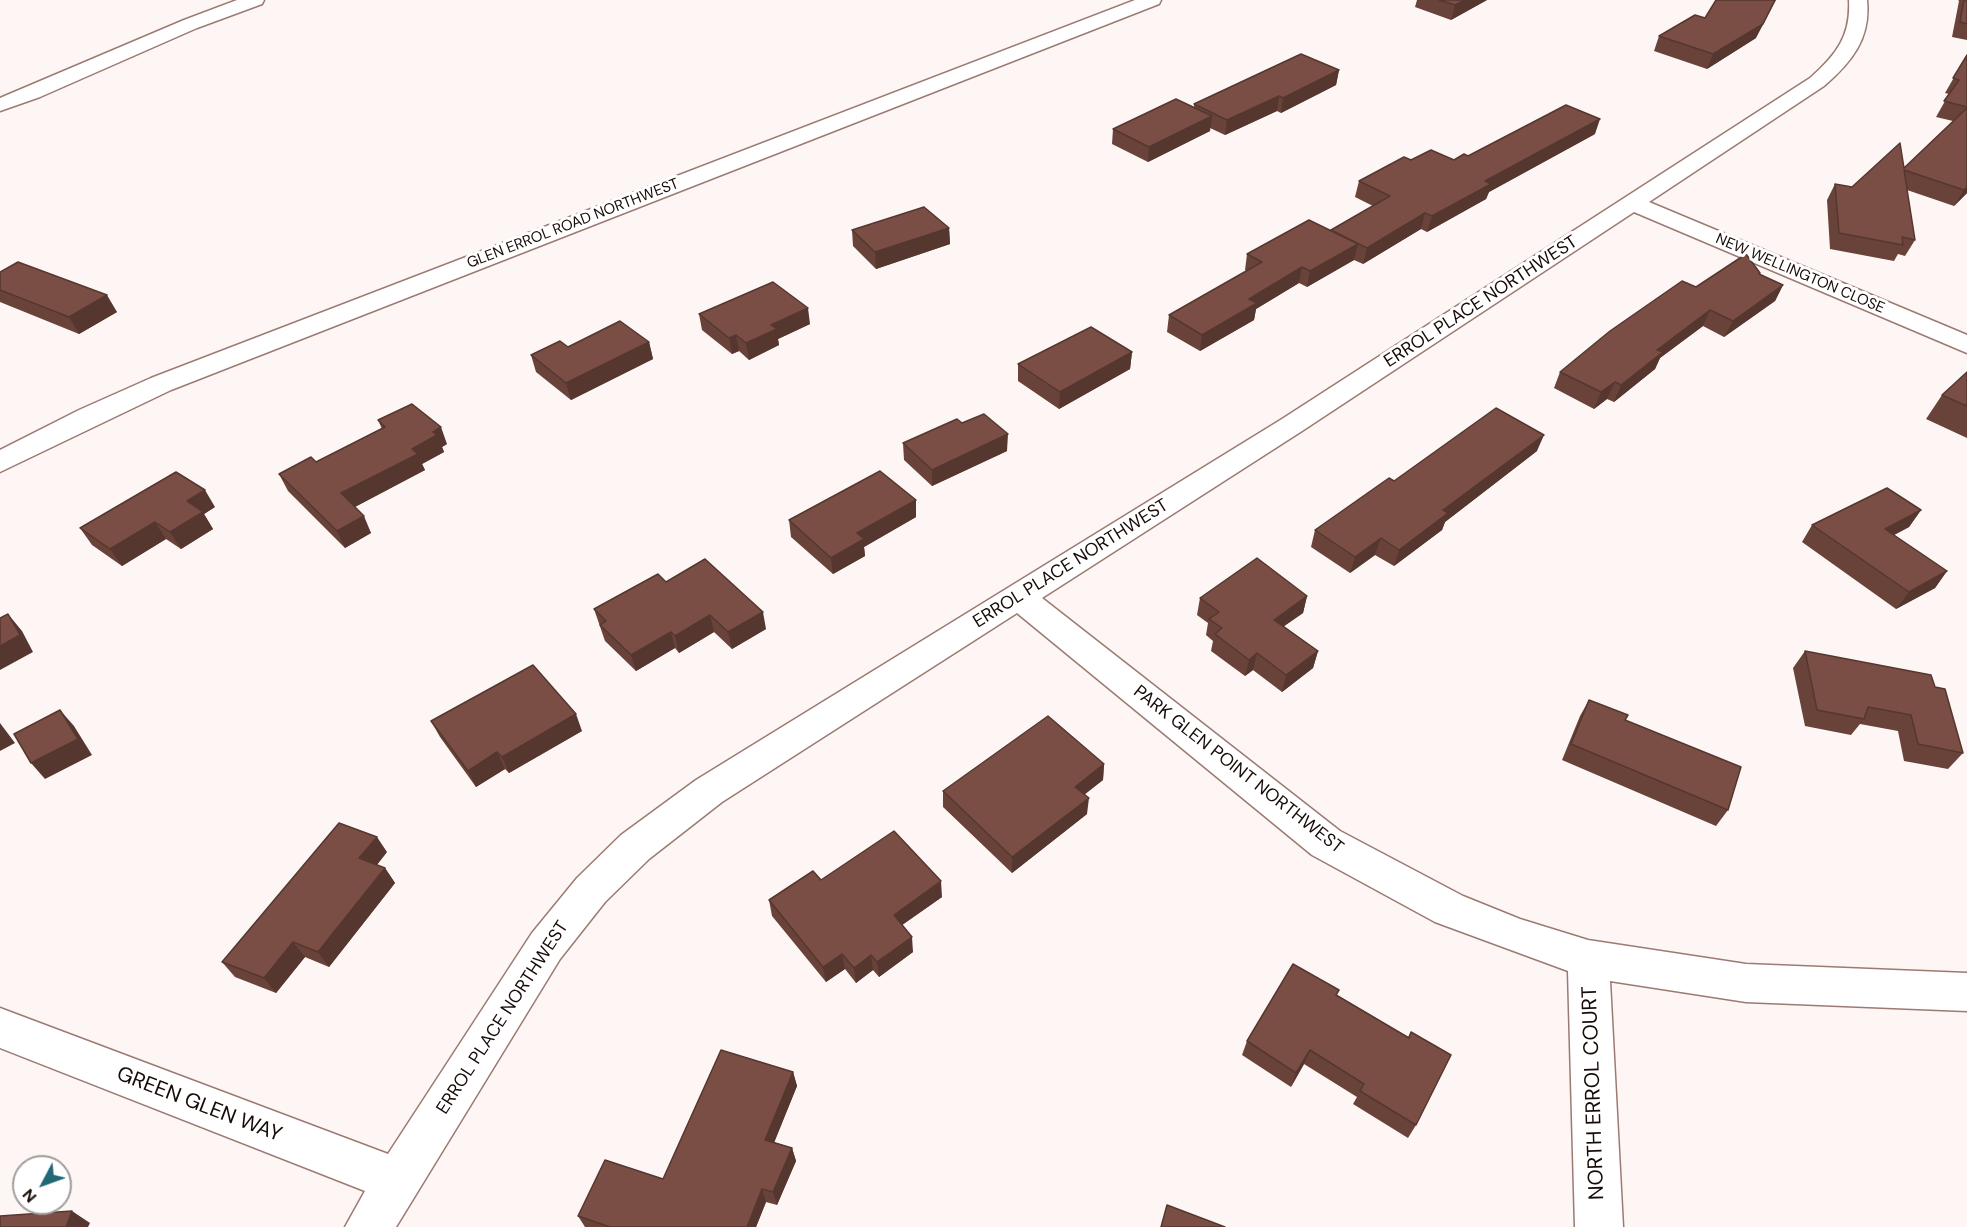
<!DOCTYPE html>
<html>
<head>
<meta charset="utf-8">
<style>
	body { margin:0 }
	#map { position:relative; width:1967px; height:1227px; overflow:hidden; background:#fef6f4; font-family:"DM Sans",sans-serif }
	canvas { display:block }
	.north { position:absolute; left:12px; top:1155px; width:60px; height:60px; box-sizing:border-box; background:#fff; border:2px solid #a29d9c; border-radius:50%; rotate:229deg; font-size:16px; font-weight:700; line-height:24px; text-align:center; color:#170b08 }
	.north::after { content:''; display:block; margin:auto; width:21px; height:27px; background:#216877; clip-path:polygon(50% 0,100% 100%,50% 72%,0 100%) }
</style>
</head>
<body>
<div id="map">
<canvas width="1967" height="1227"></canvas>
<div class="north">N</div>
</div>
<script>
const ctx = document.querySelector('canvas').getContext('2d');
ctx.lineJoin = 'round';
function strokePath(path, color, width, dash) { ctx.strokeStyle = color; ctx.lineWidth = width; ctx.lineCap = dash ? 'butt' : 'round'; ctx.setLineDash(dash || []); ctx.stroke(path); }
function paint(path, color) { ctx.fillStyle = color; ctx.fill(path, 'evenodd'); }
function label(font, color, halo, rows, align = 'center') {
  ctx.font = font + ' "DM Sans",sans-serif'; ctx.lineWidth = 6; ctx.setLineDash([]); ctx.textBaseline = 'middle'; ctx.strokeStyle = halo; ctx.fillStyle = color; for (const [text, x, y, turn = 0] of rows) {
    ctx.save(); ctx.translate(x, y); ctx.rotate((+turn || 0) * Math.PI / 180); ctx.textAlign = isNaN(turn) ? turn : align; if (halo) ctx.strokeText(text, 0, 0); ctx.fillText(text, 0, 0); ctx.restore();
  }
}
const minor = new Path2D(`
	M237,0H264L262,4L197,28L40,97L0,111V98L184,20Z
	M1135,0H1161L1159,4L171,390L0,472V450L79,410L151,378Z
	M1849,0H1867C1871,38 1852,62 1824,86L1649,202L1967,335V353L1634,212L1302,431L1042,598L1340,831L1463,896L1520,919L1588,940L1746,964L1967,973V1011L1746,1002L1610,981L1623,1227H1575L1568,971L1435,922L1312,855L1017,613L722,802L649,859L605,902L560,959L396,1227H345L365,1191L0,1048V1008L388,1154L532,933L577,878L621,835L696,780L1282,419L1810,78C1836,55 1851,36 1849,0Z`);
const wall = new Path2D(`
	M1417,0H1487L1451,20L1415,7Z
	M1958,0H1967V40L1952,37L1959,1Z
	M1705,18L1756,38L1707,69L1654,51L1659,36Z
	M1967,55V193L1954,206L1907,190L1915,240L1905,256L1898,254L1894,261L1830,249L1827,200L1835,184L1852,187L1904,168L1953,121L1936,117L1949,94L1945,93Z
	M1339,70L1336,85L1281,113L1277,111L1225,135L1210,128V131L1148,162L1112,144L1113,129L1194,107V104Z
	M1595,134L1489,192L1486,199L1427,232L1421,229L1363,264L1354,260L1307,287L1299,283L1256,309L1254,320L1200,351L1167,332L1169,315L1247,271L1245,270L1247,254L1331,231L1373,206L1355,197L1359,181L1411,160H1454L1468,156Z
	M949,228L950,244L876,269L853,246L852,230Z
	M0,272L117,312L79,334L0,302Z
	M1760,273V275L1783,285L1775,301L1724,337L1703,326L1660,358L1655,369L1614,402L1607,399L1594,409L1554,388L1560,372L1696,287Z
	M699,314L810,324L778,339L779,345L749,360L739,351L732,354L702,330Z
	M649,342L653,359L571,400L536,372L531,355L568,347Z
	M1132,352L1130,369L1059,409L1018,381V364Z
	M1967,372V438L1926,419L1942,395Z
	M378,420L447,444L442,447L444,452L422,464L425,470L355,507L371,533L345,548L288,491L279,474L316,462L382,429Z
	M962,423L1007,451L932,486L904,460L903,443Z
	M1537,451L1445,522L1442,530L1394,566L1375,555L1350,573L1311,547L1315,530L1394,481Z
	M916,500V517L864,547L865,556L833,574L791,537L789,520Z
	M215,507L204,514L213,529L181,549L166,539L122,566L92,545L80,528Z
	M1921,510L1909,527L1894,535L1947,571L1935,588L1896,609L1802,542L1812,525Z
	M666,582L766,629L732,649L714,632L679,653L675,648L636,671L605,641L594,609Z
	M1307,596L1303,613L1284,626L1318,651L1313,668L1282,692L1253,670L1245,676L1211,651L1213,641L1206,635L1208,623L1197,615L1200,598Z
	M1805,651L1935,687L1963,753L1948,769L1904,761L1898,731L1860,724L1851,735L1805,726L1793,668Z
	M1589,700L1625,720L1728,810L1716,826L1562,760L1580,716Z
	M431,721L582,731L509,773L505,769L476,787L440,737Z
	M1104,764L1103,780L1084,794L1087,814L1012,873L943,807V791Z
	M387,852L377,865L385,868L395,883L329,967L305,957L276,993L235,977L222,962Z
	M821,880L942,897L902,925L913,952L879,977L873,970L856,983L845,969L826,982L772,916L769,900Z
	M1337,995L1408,1037L1411,1032L1416,1125L1408,1138L1353,1104L1357,1097L1304,1064L1291,1087L1242,1055L1247,1041Z
	M793,1072L797,1086L774,1142L792,1148L796,1161L777,1205L766,1202L756,1227H585L578,1216L663,1179Z`);
const shadedWall = new Path2D(`
	M1465,0H1487L1451,20L1455,5Z
	M1775,0H1776L1756,38L1707,69L1713,54Z
	M1339,70L1336,85L1281,113L1283,98Z
	M1279,96L1277,111L1225,135L1227,120Z
	M1212,116L1210,131L1148,162L1149,147Z
	M1600,119L1595,134L1489,192L1486,199L1427,232L1432,216L1485,181Z
	M1967,187V193L1954,206L1964,190Z
	M1425,213L1421,229L1363,264L1367,248Z
	M949,228L950,244L876,269L875,252Z
	M1358,244L1354,260L1307,287L1310,271Z
	M1302,267L1299,283L1256,309L1254,320L1200,351L1202,335L1249,299Z
	M1783,285L1775,301L1724,337L1733,321Z
	M107,295L117,312L79,334L69,317Z
	M808,308L810,324L778,339L779,345L749,360L746,343L771,325Z
	M1710,310L1703,326L1660,358L1655,369L1614,402L1621,385L1657,350Z
	M736,335L739,351L732,354L729,338Z
	M649,342L653,359L571,400L566,383Z
	M1132,352L1130,369L1059,409L1060,392Z
	M1615,382L1607,399L1594,409L1601,392Z
	M441,427L447,444L442,447L444,452L422,464L425,470L349,510L341,493Z
	M1008,434L1007,451L932,486V470Z
	M1544,435L1537,451L1445,522L1442,530L1394,566L1399,550L1443,510Z
	M205,490L215,507L204,514L213,529L181,549L170,532L187,501Z
	M916,500V517L864,547L865,556L833,574L831,558L857,533Z
	M1921,510L1909,527L1873,546L1885,529Z
	M364,516L371,533L345,548L337,531Z
	M155,522L166,539L122,566L110,549Z
	M1381,538L1375,555L1350,573L1355,557Z
	M1947,571L1935,588L1896,609L1909,592Z
	M1307,596L1303,613L1270,636L1274,620Z
	M763,612L766,629L732,649L728,632Z
	M8,614L22,631L33,652L0,670V646Z
	M710,615L714,632L679,653L675,636Z
	M671,632L675,648L636,671L631,655Z
	M1318,651L1313,668L1282,692L1286,675Z
	M1257,653L1253,670L1245,676L1249,660Z
	M60,710L74,726L92,755L45,779L31,763Z
	M576,714L582,731L509,773L502,757Z
	M0,723L15,743L0,751Z
	M497,752L505,769L476,787L468,771Z
	M1104,764L1103,780L1074,803L1075,787Z
	M1089,798L1087,814L1012,873V857Z
	M377,837L387,852L369,874L359,858Z
	M385,868L395,883L329,967L318,952Z
	M941,881L942,897L895,930L894,915Z
	M912,937L913,952L879,977L877,962Z
	M293,942L305,957L276,993L264,978Z
	M842,954L845,969L826,982L823,967Z
	M871,955L873,970L856,983L854,968Z
	M1310,1050L1304,1064L1291,1087L1296,1073Z
	M793,1072L797,1086L770,1153L765,1140Z
	M792,1148L796,1161L777,1205L773,1192Z
	M762,1189L766,1202L756,1227H747Z
	M72,1211L90,1223L88,1227H66Z`);
const building = new Path2D(`
	M1439,0H1465L1455,5Z
	M1716,0H1775L1763,24L1713,54L1659,36L1695,15L1705,18Z
	M1964,0H1967V24L1960,22Z
	M1301,54L1339,70L1283,98L1279,96L1227,120L1194,104Z
	M1967,55V107L1944,101L1959,80L1953,78Z
	M1176,99L1212,116L1149,147L1113,129Z
	M1566,105L1600,119L1485,181L1491,184L1432,216L1425,213L1367,248L1331,230L1390,196L1359,181L1404,157L1411,160L1431,150L1454,160L1464,154L1468,156Z
	M1967,108V187L1964,190L1904,170L1915,240L1902,237L1903,245L1839,233L1835,184L1852,187L1900,143L1904,168Z
	M924,207L949,228L875,252L852,230Z
	M1309,220L1358,244L1310,271L1302,267L1249,299L1257,303L1202,335L1169,315L1262,262L1247,254Z
	M1746,254L1760,273L1759,274L1783,285L1733,321L1710,310L1657,350L1663,352L1621,385L1615,382L1601,392L1560,372L1610,331L1682,281L1696,287Z
	M18,262L107,295L69,317L0,290V272Z
	M773,282L808,308L771,325L777,329L746,343L736,335L729,338L699,314Z
	M620,321L649,342L566,383L531,355L560,341L568,347Z
	M1091,327L1132,352L1060,392L1018,364Z
	M1967,372V406L1942,395Z
	M412,404L441,427L433,432L437,435L412,449L418,454L341,493L364,516L337,531L279,474L311,457L316,462L385,427L378,420Z
	M1496,408L1544,435L1443,510L1448,513L1399,550L1381,538L1355,557L1315,530L1389,478L1394,481Z
	M984,414L1008,434L932,470L903,443L957,419L962,423Z
	M880,471L916,500L857,533L864,539L831,558L789,520Z
	M176,472L205,490L187,501L203,512L170,532L155,522L110,549L80,528Z
	M1887,488L1921,510L1885,529L1947,571L1909,592L1812,525Z
	M1257,558L1307,596L1274,620L1318,651L1286,675L1257,653L1249,660L1215,634L1222,628L1209,619L1219,612L1200,598Z
	M705,559L763,612L728,632L710,615L675,636L671,632L631,655L600,625L606,621L594,609L658,574L666,582Z
	M8,614L20,635L0,646V618Z
	M1805,651L1931,675L1935,687L1945,689L1963,753L1918,744L1911,715L1868,707L1864,719L1817,710Z
	M533,665L576,714L502,757L497,752L468,771L431,721Z
	M1589,700L1628,715L1625,720L1741,767L1728,810L1571,744Z
	M60,710L78,739L31,763L14,734Z
	M1048,716L1104,764L1075,787L1089,798L1012,857L943,791Z
	M339,823L377,837L359,858L385,868L318,952L293,942L264,978L222,962Z
	M894,831L941,881L894,915L912,937L877,962L871,955L854,968L842,954L823,967L769,900L813,871L821,880Z
	M1293,964L1339,990L1336,995L1409,1038L1411,1032L1451,1055L1416,1125L1360,1091L1364,1084L1310,1050L1296,1073L1247,1041Z
	M721,1050L793,1072L765,1140L792,1148L773,1192L762,1189L747,1227H610L578,1216L605,1160L663,1179Z
	M1167,1205L1225,1227H1161Z
	M72,1211L66,1227H0V1216Z`);
const farStreetnames = [
	["GLEN ERROL ROAD NORTHWEST",573,224,-21],
	["NEW WELLINGTON CLOSE",1800,274,23]
];
const streetNames = [
	["ERROL PLACE NORTHWEST",1481,302,-33],
	["ERROL PLACE NORTHWEST",1071,564,-32],
	["PARK GLEN POINT NORTHWEST",1238,770,38],
	["ERROL PLACE NORTHWEST",503,1018,-57]
];
const nearStreetnames = [
	["NORTH ERROL COURT",1594,1093,-92],
	["GREEN GLEN WAY",199,1105,21]
];
strokePath(minor, '#9c7a72', 3);
paint(minor, '#fff');
paint(wall, '#69433a');
paint(shadedWall, '#553730');
paint(building, '#7a4e44');
strokePath(building, '#553730', 1.5);
label('15px', '#170b08', '#fff', farStreetnames);
label('18px', '#170b08', '#fff', streetNames);
label('21px', '#170b08', '#fff', nearStreetnames);
</script>
</body>
</html>
